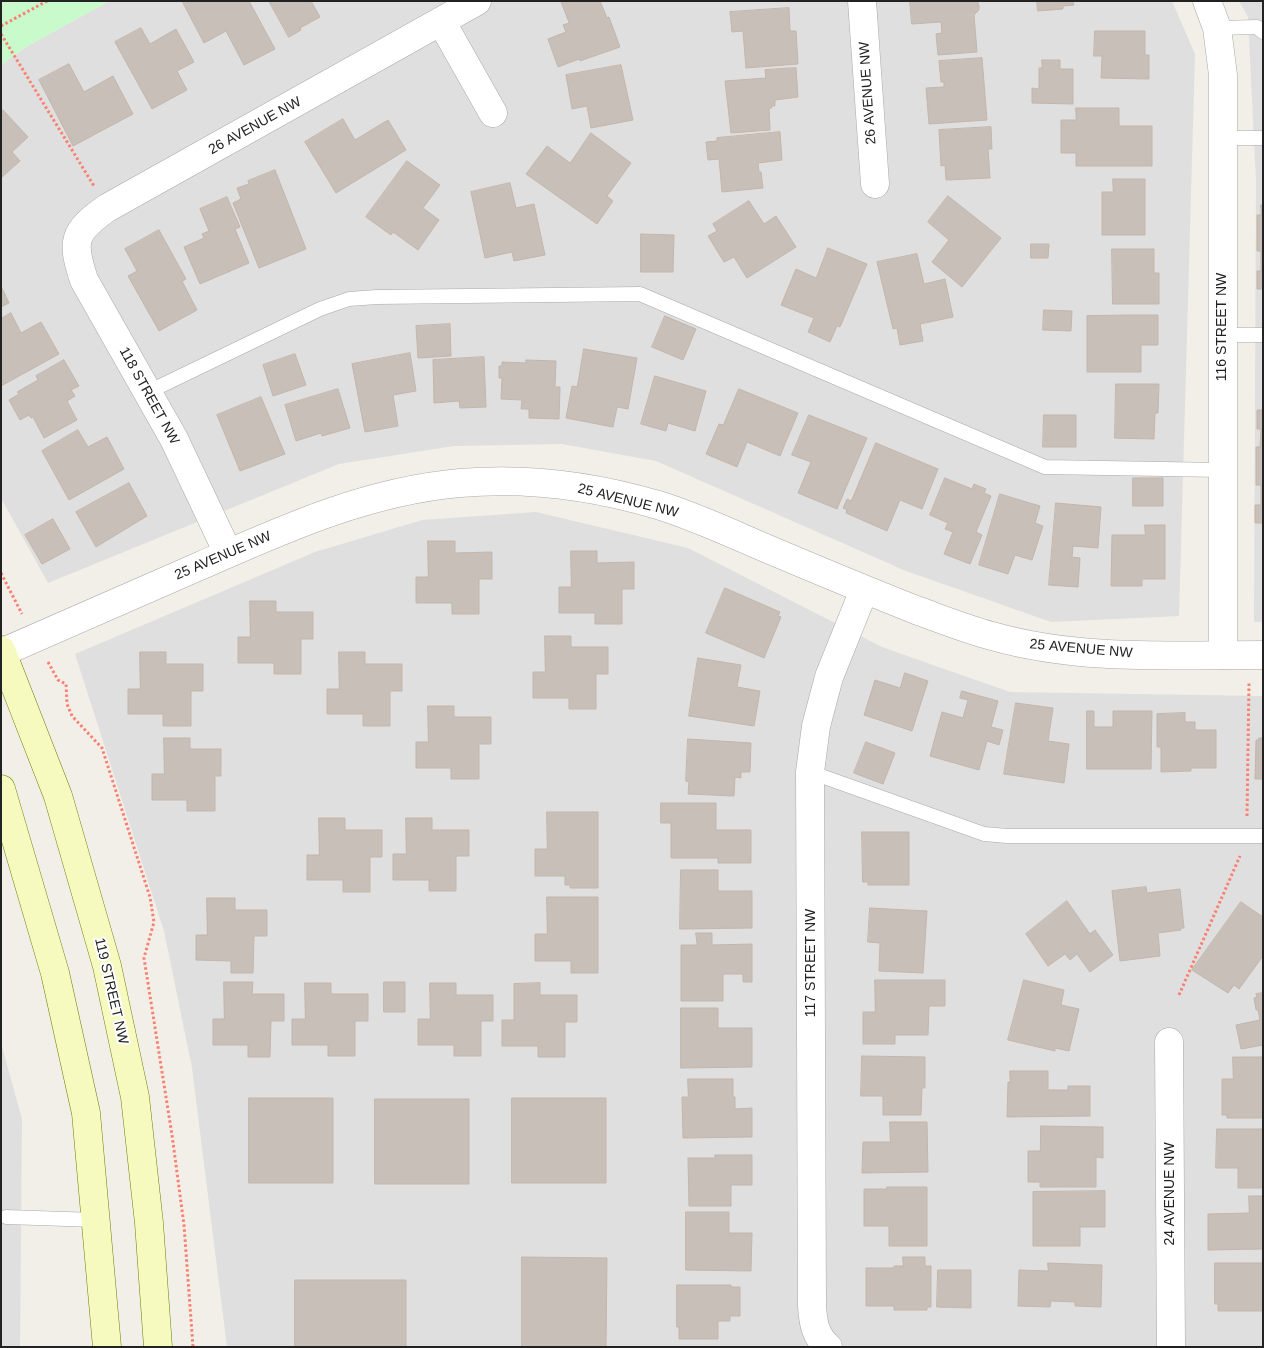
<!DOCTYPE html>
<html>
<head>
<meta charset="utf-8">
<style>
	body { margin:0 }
	#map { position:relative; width:1264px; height:1348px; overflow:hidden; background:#f2efe9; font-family:Helvetica,sans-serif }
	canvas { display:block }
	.frame { position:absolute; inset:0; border:2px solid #222; pointer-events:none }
</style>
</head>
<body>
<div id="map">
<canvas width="1264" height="1348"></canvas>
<div class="frame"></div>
</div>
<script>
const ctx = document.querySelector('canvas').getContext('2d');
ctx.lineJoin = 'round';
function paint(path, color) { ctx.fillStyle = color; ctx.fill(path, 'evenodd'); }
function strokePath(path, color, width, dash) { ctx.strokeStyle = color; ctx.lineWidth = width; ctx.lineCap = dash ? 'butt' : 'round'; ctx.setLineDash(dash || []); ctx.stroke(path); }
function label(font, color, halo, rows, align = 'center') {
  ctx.font = font + ' Helvetica,sans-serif'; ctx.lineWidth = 4; ctx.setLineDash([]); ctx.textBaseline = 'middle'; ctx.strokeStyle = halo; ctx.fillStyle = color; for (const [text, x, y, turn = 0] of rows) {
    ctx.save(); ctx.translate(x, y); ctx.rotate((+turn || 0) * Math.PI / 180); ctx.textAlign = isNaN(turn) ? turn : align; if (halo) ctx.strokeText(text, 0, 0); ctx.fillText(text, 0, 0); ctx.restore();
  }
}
const residential = new Path2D(`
	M109,1H1172L1195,54L1179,616L1051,622L906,571L656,461L562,444L454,446L339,464L48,583L1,498V65L26,47Z
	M1239,1H1263V622H1254L1256,181L1248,17Z
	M536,512L688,548L882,647L1010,692L1263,696V1347H227L192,1068L164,931L75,654L315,552L422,520Z
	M1,1043L22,1119L20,1347H1Z`);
const park = new Path2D(`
	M6,1H109L26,47L1,65V4Z`);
const building = new Path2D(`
	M187,1H249L275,49L244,65L226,31L204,43L183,3Z
	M269,1H311L320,17L300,28L301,30L289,37Z
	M561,1H600L607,18L609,17L620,47L580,61L579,59L558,67L548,39L566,32L563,25L569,23Z
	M910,1H977L979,5V10L974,15L977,52L938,55L936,34L942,33L941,22L912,24Z
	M1037,1H1073L1074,5L1063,6V9L1038,11Z
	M789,8L790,31H796L798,64L746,68L743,31L732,32L730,12Z
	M141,28L150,44L176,29L194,62L177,71L187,90L152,109L115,42Z
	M1095,31H1145V55H1149V79L1101,78L1102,56H1094Z
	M982,58L987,120L929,124L926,88L944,87V82H941L939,61Z
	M1042,60H1060V69H1073V104L1032,103V88L1039,89V68H1042Z
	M69,64L84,92L113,76L133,114L73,146L39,80Z
	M621,65L633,120L591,128L587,106L572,109L566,75Z
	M796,68L798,97L775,100V106H771L772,108H769L770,130L731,133L725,81L766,78L765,70Z
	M1076,108H1119V126H1152V166H1076V153H1061V120H1076Z
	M3,110L28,137L12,152L20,161L1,178V111Z
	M343,119L355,140L388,120L406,150L336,193L305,142Z
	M991,127L992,149H988L990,178L946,180L945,165L941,166L939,130Z
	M780,132L782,160L758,163L759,172H761L763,188L722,192L719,159L708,160L706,142L717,141V138Z
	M591,133L631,163L607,196L613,201L597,224L526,174L547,146L570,163Z
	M407,161L440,185L423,208L439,220L418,250L393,232L391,235L366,217Z
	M275,170L306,249L259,268L233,203L241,199L237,188L249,184L248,181Z
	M1113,179H1145V235H1102V192H1113Z
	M510,183L516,208L534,204L545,255L514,261L512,252L485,258L471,192Z
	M948,196L1001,238L962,287L932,262L949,240L928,222Z
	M227,197L240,227L235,229L249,263L200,284L184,247L204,238L202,234L209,231L200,209Z
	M749,201L764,224L776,216L796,247L747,278L734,257L724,262L708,236L717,231L713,224Z
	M1261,205H1263V289H1257V271H1261V251H1257V215H1261Z
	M159,230L186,279L182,281L197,310L159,331L128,276L137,271L125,249Z
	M641,234L674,235L673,272H641Z
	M1031,244H1049L1048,258H1031Z
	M828,248L867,264L840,327L837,326L830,342L808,332L814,318L781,305L796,269L816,278Z
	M1112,249H1154V273H1159V304H1113Z
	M917,254L924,284L945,279L953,317L920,324L923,341L900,345L897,328L893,329L877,262Z
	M1,286L9,303L1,307Z
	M1044,310L1072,311L1071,331L1043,330Z
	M11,313L21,333L41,322L59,354L1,386V319Z
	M1129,315H1158V345H1141V372H1087V316Z
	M665,316L696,329L683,360L652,347Z
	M450,324L451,356L418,358L416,326Z
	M584,349L637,358L628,409L617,407L613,427L566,418L572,386L577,387Z
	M410,353L416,391L393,395L398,426L365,432L352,364Z
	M295,354L306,385L273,396L263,365Z
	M484,357L486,407L460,408L459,401L434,403L433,360Z
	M64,360L79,386L71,390L75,396L67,401L77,420L44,438L33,417L31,418L29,415L20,420L9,400L19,394L17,392L38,380L36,376Z
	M526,360L556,361L555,387H560L559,419L529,418V409H521L522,400L501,399L502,378H499V366H502V362L526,363Z
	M655,376L706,391L695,431L668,423L666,431L641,424Z
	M1116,384H1159L1158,413H1155L1154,439L1115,438Z
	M338,389L350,428L322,436L321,433L296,441L285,405Z
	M739,389L798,413L780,456L747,442L737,467L706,454L719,424L723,425Z
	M1263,392V523H1255V505H1261V485H1256V447H1260L1261,429H1257V410H1262Z
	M261,397L285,454L240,471L217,415Z
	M809,415L867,438L837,509L798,493L811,462L792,455Z
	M1044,415H1076V447H1043Z
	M78,430L88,447L107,437L124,469L69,500L42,451Z
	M876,443L938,469L922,509L900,500L887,531L846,513L847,510L843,508L847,499L851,501Z
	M945,478L972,489L974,484L986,489L984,493L991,496L976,532L982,535L970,564L944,554L953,532L945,529L948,523L930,515Z
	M1133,478H1163V506H1133Z
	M129,483L147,516L96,547L76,512Z
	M1000,494L1040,506L1035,523L1043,526L1032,560L1015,555L1008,574L979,565Z
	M1056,503L1101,507L1098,548L1073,546L1072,557L1080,558L1078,587L1049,585Z
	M53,519L70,549L42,564L25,535Z
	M1145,525H1165V579H1142V586H1111L1112,535H1145Z
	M428,541H455V553L492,552V579H479V614H452V603H416V577H428Z
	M571,551H597V563L634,562V589H622V624H595V613H559V587H571Z
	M725,588L780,612L778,616L781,617L764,658L706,633Z
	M250,601H276V612H313V639H301V674H274V663H238V637H250Z
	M545,636H571V647H608V674H596V709H569V698H533V672H545Z
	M140,652H166V664H203V691H191V726H163V714H128V689H140Z
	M339,652H365V664H402V691H390V726H363V714H327V689H339Z
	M698,658L741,665L737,687L760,691L754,726L689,716Z
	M905,673L928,681L912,731L864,715L875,680L900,688Z
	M962,691L998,701L991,727L1003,730L999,745L987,741L979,770L930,756L942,712L963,718L968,700L960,698Z
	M1016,703L1053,708L1048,741L1069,744L1064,783L1004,774Z
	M428,706H454V717H491V744H479V779H451V768H416V742H428Z
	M1087,711H1094V727H1113V711H1152L1151,769H1087Z
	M1185,713V722H1195V730H1216V768H1191V771L1161,772V747H1157V714Z
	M164,738H190V749H221V776H215V811H187V800H152V774H164Z
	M1259,738H1263V779H1255L1256,740H1259Z
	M688,739L751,743L750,772H741V778L735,777L734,796L688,794L689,782L686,781Z
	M866,742L895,753L883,784L854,773Z
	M661,803H716V830H751V863H718V858H671V823H661Z
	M547,812H598V888H570V885H565V876H535V849H547Z
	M319,818H345V830H382V857H370V892H343V880H307V855H319Z
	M406,818H432V830H469V856H456V891H429V880H393V854H406Z
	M862,832H909V885H868V882H863Z
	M681,870H718V891H752V928L680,929Z
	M1146,887L1147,893L1180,889L1184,928H1181V930L1158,933L1160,956L1120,961L1112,891Z
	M547,897H598V973H571V961H535V934H547Z
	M207,898H235V910H267V936H254L253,973H231V961L196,960V935H207Z
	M1067,901L1090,934L1095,930L1113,955L1090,972L1077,954L1070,960L1065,954L1048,966L1026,934Z
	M1241,902L1263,917V956L1239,989L1234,985L1228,993L1192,970Z
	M870,908L927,911L923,973L879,971L880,943L868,942Z
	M696,933H712V945L752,944V982H743V974H723V1001H681V945H697Z
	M875,980H945V1006H929L928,1035H895V1044H863V1012H875Z
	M1024,980L1064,990L1061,1005L1079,1009L1069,1051L1055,1048V1051L1008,1040Z
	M224,982H253L252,994H284V1021H271L270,1057H248V1045H213V1019H224Z
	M384,982H405V1012H384Z
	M305,983H331V994H368V1021H355V1056H328V1045H292V1019H305Z
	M430,983H456V995H493V1021H481V1056H454V1045H418V1019H430Z
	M540,983V995H577V1022H565V1057H538V1046H502V1020H514V984Z
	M1263,993V1045L1241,1049L1236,1025L1260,1020L1258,1010H1256L1254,998L1257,997L1256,994Z
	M681,1008H718V1028H752V1067L681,1068Z
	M862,1056L925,1057V1088H922L921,1115H883V1096H861Z
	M1233,1057H1263V1118H1227V1115H1222V1079H1233Z
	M1010,1071H1048V1090H1068V1086H1090V1116L1007,1117L1008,1082H1010Z
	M688,1079H733V1097H735V1109L752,1108V1137L683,1138L682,1097H688Z
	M249,1098H333V1183H249Z
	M512,1098H606V1183H512Z
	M375,1099H469V1184H375Z
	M890,1122H927L928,1172L862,1173L863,1142H890Z
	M1041,1126L1103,1127V1158L1096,1157V1187H1040V1182H1028V1151H1040Z
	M1217,1129H1263V1188H1238V1168H1216Z
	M715,1155H752V1185H731V1206H689L688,1158H715Z
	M887,1187H927V1246H889V1226H864V1189H887Z
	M1105,1191V1227H1080V1246H1033V1192Z
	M1249,1196H1263V1249L1208,1250V1214L1249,1213Z
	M686,1212H729V1233H752L751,1271L686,1270Z
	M522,1257L607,1258L606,1347H522Z
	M903,1257H925V1266H931V1307H927V1310H894V1306H866V1268H894V1266H903Z
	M1048,1263L1102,1265L1101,1307L1075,1306V1302L1051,1301L1050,1307L1018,1306L1019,1270L1048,1271Z
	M1215,1263H1263V1311H1218V1304H1215Z
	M938,1270H971V1308L937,1307Z
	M295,1280H406V1347H295Z
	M677,1285H731V1287H740V1316H730V1321H718V1339H679V1327H677Z`);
const path = new Path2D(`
	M1,26L47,1
	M1,34L94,186
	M1,573L22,614
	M48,662L58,680L66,684L67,704L72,716L102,748L150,897L154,922L144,958L172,1135L184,1225L193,1347
	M1247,816L1249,683
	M1179,995L1240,856`);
const service = new Path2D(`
	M1217,28L1257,27L1263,32
	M1223,138H1263
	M1222,335H1263
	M148,392L320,309L349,299L377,297L640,294L1045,467L1222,470
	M810,772L984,834L1007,836H1263
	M6,1217L96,1220`);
const minor = new Path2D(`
	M862,1L875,184
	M1207,1L1217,28L1223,75V655
	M441,21L493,113
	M228,553L174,439L84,280C71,241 73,232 107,208L477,1
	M1169,1042L1171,1347
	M828,1347C815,1336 813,1322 812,1306L810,772L816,726L829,677L864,590`);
const tertiary = new Path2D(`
	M1,653C68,623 135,594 202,565C286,528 368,491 460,483C527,477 594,486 658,505C691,515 724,530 756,544C810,567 863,589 916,610C941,619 966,629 992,636C1079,661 1173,655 1263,655`);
const secondary = new Path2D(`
	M1,650L58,796L107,966L135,1097L149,1223L158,1347
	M1,789L55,973L86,1113L107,1347`);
const streetNames = [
	["26 AVENUE NW",868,93,-94],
	["26 AVENUE NW",255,126,-29],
	["116 STREET NW",1222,327,-90],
	["118 STREET NW",149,396,61],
	["25 AVENUE NW",628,501,14],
	["25 AVENUE NW",223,556,-23],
	["25 AVENUE NW",1081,649,5],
	["117 STREET NW",811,963,-90],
	["119 STREET NW",111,991,77],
	["24 AVENUE NW",1170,1194,-90]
];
paint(residential, '#e0dfdf');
paint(park, '#c8facc');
paint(building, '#c7bfb8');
strokePath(building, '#c4b6ab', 1);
strokePath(service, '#a9a9a9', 15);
strokePath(minor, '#a9a9a9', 29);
strokePath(tertiary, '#a9a9a9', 29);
strokePath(secondary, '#707d05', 29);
strokePath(path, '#fa8072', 3, [2.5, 2.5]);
strokePath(service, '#fff', 14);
strokePath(minor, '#fff', 28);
strokePath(tertiary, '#fff', 28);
strokePath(secondary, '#f7fabf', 28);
label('14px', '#222', '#fff', streetNames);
</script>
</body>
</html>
